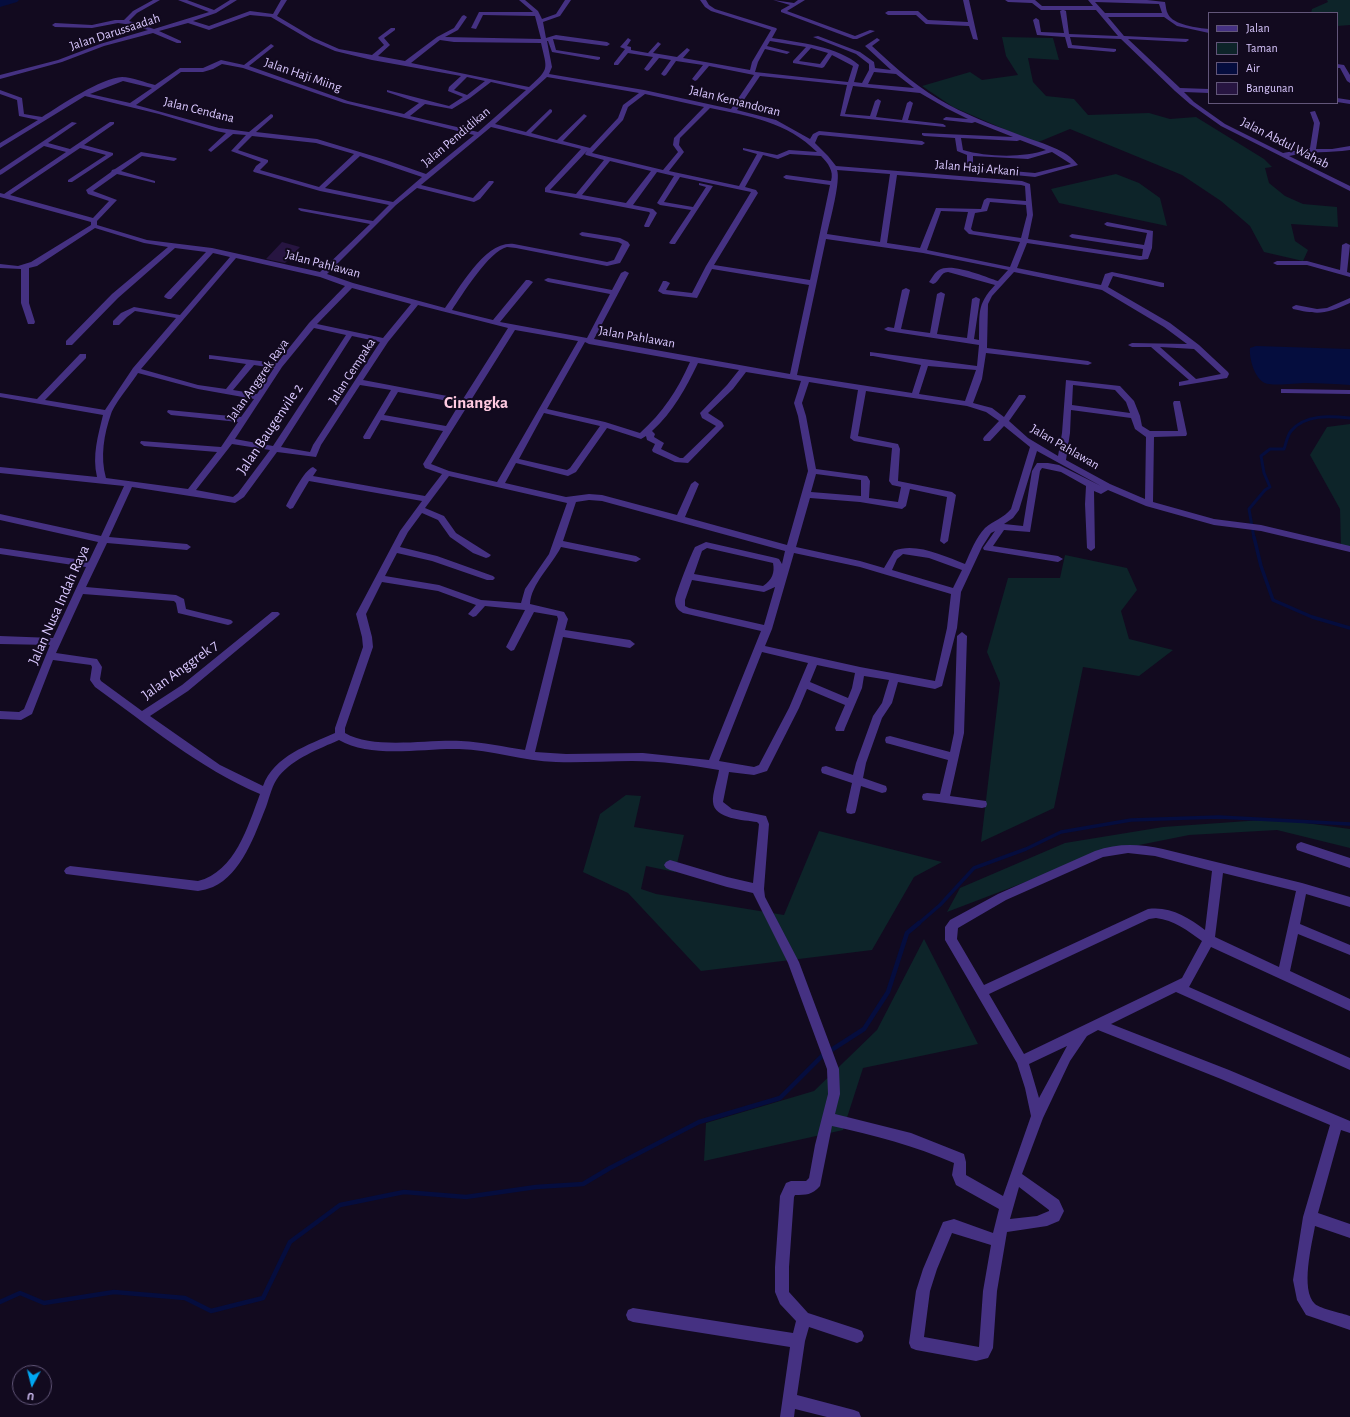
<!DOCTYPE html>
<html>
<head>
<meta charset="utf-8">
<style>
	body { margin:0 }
	#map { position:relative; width:1350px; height:1417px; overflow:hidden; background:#120a1f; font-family:"Alegreya Sans",sans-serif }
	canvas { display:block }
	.legend { position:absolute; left:1208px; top:12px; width:130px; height:92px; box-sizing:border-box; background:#120a1f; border:1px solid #625679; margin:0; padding:5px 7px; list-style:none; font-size:12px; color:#dac8ff }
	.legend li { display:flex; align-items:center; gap:8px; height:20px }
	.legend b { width:20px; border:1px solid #625679 }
	.north { position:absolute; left:12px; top:1365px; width:40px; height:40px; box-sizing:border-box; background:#120a1f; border:1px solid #625679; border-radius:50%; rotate:187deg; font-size:11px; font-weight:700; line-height:16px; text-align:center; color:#dac8ff }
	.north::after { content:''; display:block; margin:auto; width:14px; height:18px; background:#00a7f3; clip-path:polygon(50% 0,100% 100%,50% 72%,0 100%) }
</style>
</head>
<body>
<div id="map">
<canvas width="1350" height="1417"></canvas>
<ul class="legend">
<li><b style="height:5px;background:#453182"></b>Jalan</li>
<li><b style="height:11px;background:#0d2429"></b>Taman</li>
<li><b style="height:11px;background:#050d3e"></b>Air</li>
<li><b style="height:11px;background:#271541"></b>Bangunan</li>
</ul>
<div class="north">U</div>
</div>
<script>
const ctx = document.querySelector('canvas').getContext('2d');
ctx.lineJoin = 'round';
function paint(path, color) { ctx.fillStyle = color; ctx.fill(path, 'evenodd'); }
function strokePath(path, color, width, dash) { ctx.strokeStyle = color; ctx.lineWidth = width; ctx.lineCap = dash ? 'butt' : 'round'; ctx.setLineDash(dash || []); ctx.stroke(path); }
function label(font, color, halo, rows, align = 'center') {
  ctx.font = font + ' "Alegreya Sans",sans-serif'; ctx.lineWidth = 4; ctx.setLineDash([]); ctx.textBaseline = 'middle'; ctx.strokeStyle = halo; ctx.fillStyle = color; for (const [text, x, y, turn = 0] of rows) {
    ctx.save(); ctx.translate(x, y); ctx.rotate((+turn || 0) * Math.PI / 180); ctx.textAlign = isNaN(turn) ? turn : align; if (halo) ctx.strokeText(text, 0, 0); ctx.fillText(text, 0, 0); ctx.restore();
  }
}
const green = new Path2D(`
	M1327,0H1350V25L1337,26V13H1311L1312,9L1328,2Z
	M1002,37L1053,38L1059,60L1028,58L1033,82L1046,96L1074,99L1088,115L1149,113L1170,119L1196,117L1264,159L1272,167L1265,168L1269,183L1285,196L1303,204L1337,207L1338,227L1291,224L1295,241L1308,250L1303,261L1264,252L1250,226L1221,201L1182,175L1070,129L1036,143L953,107L922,86L970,72L982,80L1018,75L1006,56Z
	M1116,174L1139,183L1160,198L1167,226L1059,203L1051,189Z
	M1350,424V548L1341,546L1340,509L1310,455L1327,427Z
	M1065,555L1127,568L1137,590L1121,611L1129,639L1173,650L1139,676L1083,667L1054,808L981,842L1000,683L987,652L1008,578H1060Z
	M626,795L641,796L634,827L684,835L675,872L646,866L641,889L656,894L784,915L819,831L942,862L914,877L872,950L701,971L628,893L583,872L600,814Z
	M1276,819L1350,829V848L1277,830L1189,835L1104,852L947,912L960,888L1065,843L1163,827Z
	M924,939L978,1044L863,1068L843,1130L704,1161L706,1123L814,1091L877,1030Z`);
const water = new Path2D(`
	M1256,346L1350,349V385C1336,384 1321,383 1306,383C1297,383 1270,387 1263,382C1254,376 1249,358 1250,348Z`);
const streamFar2 = new Path2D(`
	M1254,538L1249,509L1265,490L1270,487L1264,473L1261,456L1270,449H1284C1286,444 1287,436 1291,431C1305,414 1330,416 1350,418`);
const streamFar1 = new Path2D(`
	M1254,537L1261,566L1273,600L1312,617L1350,628
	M918,924L940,905L974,868L1026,849L1061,832L1131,820L1219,817L1350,824`);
const stream = new Path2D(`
	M0,1302L20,1293L44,1303L114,1292L185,1298L211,1311L263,1298L290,1242L340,1205L404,1192L466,1197L536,1187L583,1184L610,1168L699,1122L780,1098L822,1056L864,1029L888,992L907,933L919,923`);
const river = new Path2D(`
	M0,0H19L17,2L0,7Z`);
const building = new Path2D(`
	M282,242L300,247L285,263L266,259Z`);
const minor = new Path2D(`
	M153,0H160L137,13L129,21L154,29L209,12L178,0H187L214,10L230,0H237L216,13L193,21L209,26L250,11L273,14L281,0H287L277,16L314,38L339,49L372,55L384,45L378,38L379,37L391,28H395V30L384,38L390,45L378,56L405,61L437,37L454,28L462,16L464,15L467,17L458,30L445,37L541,39L535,16L483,15L476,29L471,28L479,12H533L519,0H525L538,11L542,19L556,14L565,0H571L560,16L543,22L546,38L556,35L607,42L610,44L607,46L553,39L556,50L600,57V59L598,60L552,52L548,41H547L552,67L549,74L644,90L731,109L754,75L709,66L697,80L695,81L692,79L703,65L676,61L666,75L664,76L661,74L671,60L659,58L649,70L647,71L644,69L653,57L628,53L618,65H614V63L625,49L620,47L628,38L631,40L627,46L631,47V50L648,53L658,42L661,44L653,53L677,57L687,48L690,50L683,58L750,70L752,62L771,30L711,11L705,7L700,0H706L709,5L715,9L776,28L777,29L772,38C798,42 839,47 859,65L854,82L862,83L869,70V64L856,54L813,37L818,36L860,52L874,62L875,68L891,70L865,46L877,38L880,40L872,46C896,68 920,90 949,105C973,118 999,127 1025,137C1043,144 1066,149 1078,165L1035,177L974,171L967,167V155L957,151L955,138L924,136L922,135V133L1013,137L975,122L972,123L944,120L943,119L946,117L968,119L946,108L920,93L853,86L845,114L870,116L875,101L878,99L881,101L876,117L902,120L907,103L910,101L913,103L908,120L943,124L946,126L945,127L840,116L847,85L760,76L737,110L776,120L810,139L813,134L819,131L922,141L925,143L922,145L820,135L818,136L815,143L828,156L836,166L1022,181L1030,184L1033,215L1028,239L1140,256H1142L1143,249L1072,238L1069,236L1072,234L1144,245L1147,233L1107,226L1104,224L1107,222L1153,231L1152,248L1148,259L1140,260L1027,243L1017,268L1101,285L1105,274L1112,272L1164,283V287H1161L1113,276L1108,287L1170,323L1199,345L1228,372L1229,374L1227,378L1179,386V382L1189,380L1151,347H1132L1128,345L1132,343L1187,344L1164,327L1102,290L1014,272L992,296L988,304L987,348L1088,361L1092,363L1088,365L986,353L982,379L973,403L992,408L1004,417L1019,395H1025L1026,397L1009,421L1028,438L1058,456L1062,433L1066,380L1120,386L1134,401L1140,416L1142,426L1150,431H1178L1173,403L1174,401H1180L1187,434L1186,436L1154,437L1153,502L1214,519L1261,525L1350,546V552L1261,531L1214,525L1146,506L1108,490L1101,494L1094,491L1095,548L1091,551L1087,548L1085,504L1086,486L1061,472L1042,468L1040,471L1030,532L1004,530L993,546L1058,556L1063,559L1058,562L984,550L983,548L995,531L991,533L982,547L961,592L957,628L942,686L935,689L898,682L892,703L882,718L866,763L863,778L886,786L887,789L886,792L882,793L861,786L856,810L855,813L851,814L847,813L846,810L852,783L822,773L821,770L822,767L826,766L853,775L856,763L873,716L882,703L889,680L864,676L862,688L845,728L844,731H836L835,728L845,705L807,689L799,708L767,771L754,775L729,772L723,802L732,809L766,816L769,824L764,889L765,897L799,962L839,1069L840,1094L835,1114L911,1133L964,1154L966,1162V1175L1003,1196L1031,1116L1025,1088L1017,1063L945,940V927L950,920L998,894L1095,851C1118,843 1139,844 1163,849L1302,883L1350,897V907L1306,894L1300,924L1350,945V955L1298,934L1290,971L1350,999V1011L1211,947L1189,987L1350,1058V1070L1176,992L1111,1024L1229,1070L1350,1121V1133L1341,1130L1318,1213L1350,1224V1238L1315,1226C1312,1244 1300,1290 1315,1304C1321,1309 1342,1313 1350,1316V1330L1306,1315L1297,1300L1293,1280L1303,1217L1330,1125L1221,1079L1098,1030L1087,1036L1070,1061L1043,1118L1022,1174L1059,1200L1064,1211L1059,1221L1047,1226L1007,1232L997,1291L993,1348L988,1358L976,1361L916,1350L911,1348L909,1343L916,1291L923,1269L943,1222L954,1219L993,1233L999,1209L956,1185L952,1175L954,1163C915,1146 874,1135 832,1126L820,1186C812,1195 806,1195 795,1195L794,1197L789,1267V1292L808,1313L857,1329L862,1331L864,1336L862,1341L857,1343L809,1327L805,1341L797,1395L854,1410L859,1412L861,1417H827L795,1409L794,1417H780L790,1347L633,1322L628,1320L626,1315L628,1310L633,1308L793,1333L796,1321L780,1304L775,1292V1267L780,1196L786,1183L791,1181H806L809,1178L815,1145L828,1094L827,1069L788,963L753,893L727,887L670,870L666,868L664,865L666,862L670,860L727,877L753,883L759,824L757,822C744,820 714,819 713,802C712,794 718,778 719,770C690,765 661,761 632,761C606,761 581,763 556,762C523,761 492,750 459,749C423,748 371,759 339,740C319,749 294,758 279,776C272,785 270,796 266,807C255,834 242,874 213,887C208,889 203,890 198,891L66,874L64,871L66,868L70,866L198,881C235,872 248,826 260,794C199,768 148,725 95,687L90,680L92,667L91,665L53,660L32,714L21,720L0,719V711L19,712L24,709L50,645L0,644V636L53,638L86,567L0,554V548L89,561L98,542L0,520V514L101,536L124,486L0,473V467L97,477C92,455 98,436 103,415L0,397V393L37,399L80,354H86V358L45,400L105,410L133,368L176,318L135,311L127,317L119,325H113V321L121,313L134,307L180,315L230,257L213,253L171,299H168L164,297L165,295L206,252L175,248L118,298L72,345H66V341L112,294L168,247L144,243L95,228L37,266L29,268V303L35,322L34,324H28L21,303V269L0,268V264L18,266L31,262L91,225V222L0,197V193L4,194L66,152L44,146L2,174L0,175V170L72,122L77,123L48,143L70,149L110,122H114V124L84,145L113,153V155L72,182H68V180L106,155L80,148L10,195L93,218L109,201L88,194L86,190L111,172L112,170L115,169L141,152L176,158L177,159L174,161L142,156L121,171L155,181V183L117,174L93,191L117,200L97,221V225L147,240L212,248L320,272L370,224L301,211L298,209L299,208L373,221L389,205L320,191L254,172L253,171L256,166L261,162L231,151L246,135L233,134L211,152L208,150L209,149L226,133L216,131L159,114L85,96L0,148V143L38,120L19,116L17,100L0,94V90L22,98L24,114L42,117C61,105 101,78 122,77C132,77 146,83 155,85L180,68H203L221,60L244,65L271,44L274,46L273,47L249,66L348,101L404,114L419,103L387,92V90L449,106L463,97L448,91L449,87L461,76L372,60L335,51L310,40L271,17L250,15L209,30L188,23L159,31L181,41V43H177L153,33L104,46L62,62L0,79V75L58,60L100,44L148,30L132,25L118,23L92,28L55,27L52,25L55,23L92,25L115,20H124L133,11ZM440,40L454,42L541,43C547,70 550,68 529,87L411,63ZM770,41L806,47L793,61V63L822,68L824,67L832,55L853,66L848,82L755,72L758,62L765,49L787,54L790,52L767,46ZM811,48L828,53L820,64L799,61ZM222,64L243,68L344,103L474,135L426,174L386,160L317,139L256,132L273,117V115L271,114L249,132L219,128L136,105L181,72H203L213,69ZM874,72L896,74L914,88L868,84ZM467,77L485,81L467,95L454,90ZM547,77L639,93L623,105L618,118L590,148L563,141L586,117L587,116L584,114L557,140L531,133L552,112V110L550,109L526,132L495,124ZM123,81L152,88L130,103L90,94ZM491,82L526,90L478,132L410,116L425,104L452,109L470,98ZM645,94L704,107L674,138L673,145L678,152L663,170L592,153L623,120L628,107ZM710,108C749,116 787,122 817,152L789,150L777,155L743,148V150L757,154L739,186L669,171L684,152L679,145L680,138ZM491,127L581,149L545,188V192L649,212L650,213L644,226L645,227H649L657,213L653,209L633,205L657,172L674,176L657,203L660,205L691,210L669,243L671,244H675L713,186L699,183V185L706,187L693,207L664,202L680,177L751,192L706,266L692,293L666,290L670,283L666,281H663L658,291L663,294L697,298L712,269L809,285L790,374L594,339L629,273L625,271L621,273L612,290L548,278L544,280L548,282L610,294L587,338L500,322L533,282L529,280H526L493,320L452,310C462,295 489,251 507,247C510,247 513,248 516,248L607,266L620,263L630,245L628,242L620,238L582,232L579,234L582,236L618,242L622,244L614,260L607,262L514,244C485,240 460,288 445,308L353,283L327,274L396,205L417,188L474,202L480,199L494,182L493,181H489L473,198L421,185ZM252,136L316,143L354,154L319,187L260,170L268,162V160L238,150ZM961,138L1017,141L1020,140L1046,150C1024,158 986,157 963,150ZM587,151L585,154L586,155L604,160L576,194L550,190ZM1052,152L1071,164L1035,173L977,168L973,166V156L1028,159ZM790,154L821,156C828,163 834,171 831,181L786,175L783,177L786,179L830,185L810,280L714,265L758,193L756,190L745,187L763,155L778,159ZM360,156L422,177L393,202L325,188ZM610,161L651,171L626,203L582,195ZM837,170L890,174L880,242L827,234C830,221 841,180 837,170ZM897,175L1021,185L1025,186L1026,201L987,198L984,200L981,209L936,208L920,248L887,243ZM990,202L1026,205L1027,215L1021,238L973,231L971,229L975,213L987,211ZM941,211L968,212L964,229L969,234L1020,242L1010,267L927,250ZM826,239L923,253L1008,270L998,281C986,277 951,262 939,270C935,272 932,278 929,282L933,284C940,282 940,272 948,272L995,285C976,305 980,314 979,340L974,339L980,299L976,297L972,299L967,338L937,334L945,294L941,292L937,294L930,333L901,329L910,290L906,288L902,290L894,328L888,327L884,329L888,331L979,345L977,366L870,352V356H873L921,365L912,393L797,375ZM236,258L320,277L345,286L309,323L277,363L209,355V359H212L246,364L226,389L198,385L141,369ZM352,288L411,304L383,338L317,324ZM418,305L508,328L463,399L363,380L388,342ZM314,328L346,335L273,446L235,439L282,367ZM515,330L578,341L497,482L449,471L431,464ZM352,336L380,342L313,445L310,452L281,447ZM585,342L589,344L690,362C677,391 663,412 640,433L605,422L547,409ZM1160,347L1194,349L1221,374L1196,379ZM698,363L739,370L727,385L700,413L702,418L716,426L683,458H680L661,449L664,443L654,437L655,434L652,431C673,412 686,388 698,363ZM254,365L274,368L257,394L233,390ZM928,366L976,370L965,401L919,394ZM746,372L801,381L794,403L798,416L808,471L787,545L685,517L699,484L695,481L691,484L677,515L602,495L589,494L566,497L505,483L516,463L568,476L576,472L607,428L641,439L646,436L647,440L655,444L652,450L653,452L675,462L688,463L724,426L722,422L708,413L733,389ZM138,373L198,389L254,399L241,417L168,410L167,412L171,415L238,422L221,447L141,441L140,443L144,446L217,452L188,489L106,478C100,457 104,434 111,414C115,403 131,384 138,373ZM809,382L858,390L850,438L854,441L892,448L889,481L892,485L901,487L898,502L869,498L870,481L867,476L816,469L806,416L802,403ZM360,385L391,390L363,437L364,439H370L381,420L443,431L423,464L425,468L442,474L425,496L313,476L317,470L313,467C304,470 291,497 286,506L290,509L293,508L309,481L422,501L400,531L356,614L362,637L363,647L335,728V733C308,745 274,756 263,786L220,765L150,716L188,691L278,616L280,614L278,612H272L182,685L142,711L101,681L100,679L102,667L97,659L56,653L83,594L174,601L176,603L178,613L228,625L231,624L233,622L231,620L186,609L184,599L176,595L86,587L107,543L187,550L191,547L187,544L109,537L132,487L235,503L244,497L277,452L316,457L321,445ZM1073,385L1115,390L1126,402L1130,413L1072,405ZM866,391L967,406L986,412L999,421L984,437L983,439L984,441H990L1004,426L1030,447L1011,509C1004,518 993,521 985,528C976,537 970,553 965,564C944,556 915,542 894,551L884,568L860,561L796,547L810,498L860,502L902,509L906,506L910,489L947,497L940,541L944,544L948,541L956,495L952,492L898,481L900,449L898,444L858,436ZM398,392L460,403L446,426L384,415ZM1071,410L1131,418L1135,429L1146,437L1145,499L1110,484L1066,460L1070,433ZM544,413L600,426L570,468L567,470L519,459ZM232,444L270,450L238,493L233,497L196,490ZM1037,451L1101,486L1059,465L1048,463H1037L1032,471L1023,526L1004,524L1013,518L1019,510ZM816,474L861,480V496L811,492ZM449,476L567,503L549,554L525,589L521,603L481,600L439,585L385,576L397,553L432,561L487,580H493L495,578L493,576L437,556L400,547L408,532L422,513L438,520L450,537L473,553L486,558L489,557L491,555L456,533L444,516L425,508ZM589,500L602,501L785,551L782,564L779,559L776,558L706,542L695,547C691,554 676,593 675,600C675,607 678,610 683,613L761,631L709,760L643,753L566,754L535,752L563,637L630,648L635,644L630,640L565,630L568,619L564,612L530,604C531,584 552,565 561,547L636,562L641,559L636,556L563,541L576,502ZM707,548L773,563C775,573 772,580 763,586L694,574L702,551ZM794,553L860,567L951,594L947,628L935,681L860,667L765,646L772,629ZM903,554L929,558L962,570L953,588L892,570L897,559ZM692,580L764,592L775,587L764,625L689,608L685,606V600ZM382,582L438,591L476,605L468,614L473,617L476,616L485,606L525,610L506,647L511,651L514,650L534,612L557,616L558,619L525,750C504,747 483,742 461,741C428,739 374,750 345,733V728L373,647L372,637L366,614ZM762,652L808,663L789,708L759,765L754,767L719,761ZM817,665L855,673L852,688L848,698L810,682ZM1128,853L1155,856L1212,871L1205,930C1188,917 1170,906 1148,909L984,985L957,939L958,928L1006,900L1103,857ZM1223,873L1296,891L1279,967L1215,937ZM1156,918C1174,920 1188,931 1202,941L1182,978L1024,1054L989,994L1149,919ZM1067,1046L1039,1098L1029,1064ZM1019,1187L1049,1210V1211L1037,1216L1010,1219ZM952,1233L991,1245L983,1291L979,1347L924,1337L930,1291L937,1269Z
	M773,0L794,3L798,0H805L787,11L855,36L870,30L875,31L857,39H853L781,12V10L790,5Z
	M963,0H969L978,40L973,39L969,26L926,24L916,15H888L885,13L888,11H918L928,20L968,22Z
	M1005,0H1035L1042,6H1093L1088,0H1147L1165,2C1166,6 1166,11 1168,14C1173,25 1198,28 1209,29V33L1177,26L1164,17H1108L1124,36L1188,39L1189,40L1186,42L1128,39L1180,88L1209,89V93L1184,92L1194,102L1225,124L1283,153L1310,148L1314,123L1310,112L1315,111L1320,123L1316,149H1332L1350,146V150C1329,153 1309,151 1289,156L1350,186V191L1221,126L1190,104L1175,91L1121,39L1070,37L1072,45L1116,49V51L1114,52L1068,48L1065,37L1037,35L1033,20L1036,18L1039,20L1041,32L1064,33L1060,11L1062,10H1041L1032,3L1008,2ZM1095,2L1159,4L1162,13H1105ZM1064,10H1096L1118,36L1069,34L1066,11Z
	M1337,64L1344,65L1350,75V83L1347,81L1340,68H1337Z
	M1337,98L1350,100V104L1337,102Z
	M1346,243L1350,245L1347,272L1350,273V277L1307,265H1277L1273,263L1277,261H1307L1340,270L1342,245Z
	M1350,298V303C1326,314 1319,315 1293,309L1292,307L1296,305L1317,309L1327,308Z
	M1281,389L1350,390V394L1284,393H1281Z
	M962,632L967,636L964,733L950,796L986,801L987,804L986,807L982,808L923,800L922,797L923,794L927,793L940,794L948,760L890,744L886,743L885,740L886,737L890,736L950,752L954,733L957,636Z
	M1301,842L1350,858V868L1297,850L1296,847L1297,844Z`);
const farStreetnames = [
	["Jalan Darussaadah",115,32,-18],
	["Jalan Haji Miing",303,75,19],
	["Jalan Kemandoran",735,101,14],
	["Jalan Cendana",199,110,14],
	["Jalan Pendidikan",456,137,-40],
	["Jalan Abdul Wahab",1285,143,27],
	["Jalan Haji Arkani",977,168,5],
	["Jalan Pahlawan",323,264,15],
	["Jalan Pahlawan",637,337,10],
	["Jalan Cempaka",352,371,-57],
	["Jalan Anggrek Raya",258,380,-55],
	["Jalan Pahlawan",1065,447,30]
];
const streetNames = [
	["Jalan Baugenvile 2",270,429,-56],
	["Jalan Nusa Indah Raya",59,605,-66],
	["Jalan Anggrek 7",180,670,-36]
];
const quarterNames = [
	["Cinangka",476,403]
];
paint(green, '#0d2429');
paint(water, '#050d3e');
strokePath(streamFar2, '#050d3e', 3);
strokePath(streamFar1, '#050d3e', 3.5);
strokePath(stream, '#050d3e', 4.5);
paint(river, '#050d3e');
paint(building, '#271541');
paint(minor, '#453182');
label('13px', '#dac8ff', '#120a1f', farStreetnames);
label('15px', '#dac8ff', '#120a1f', streetNames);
label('bold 17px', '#ffcae1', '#120a1f', quarterNames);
</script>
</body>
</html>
